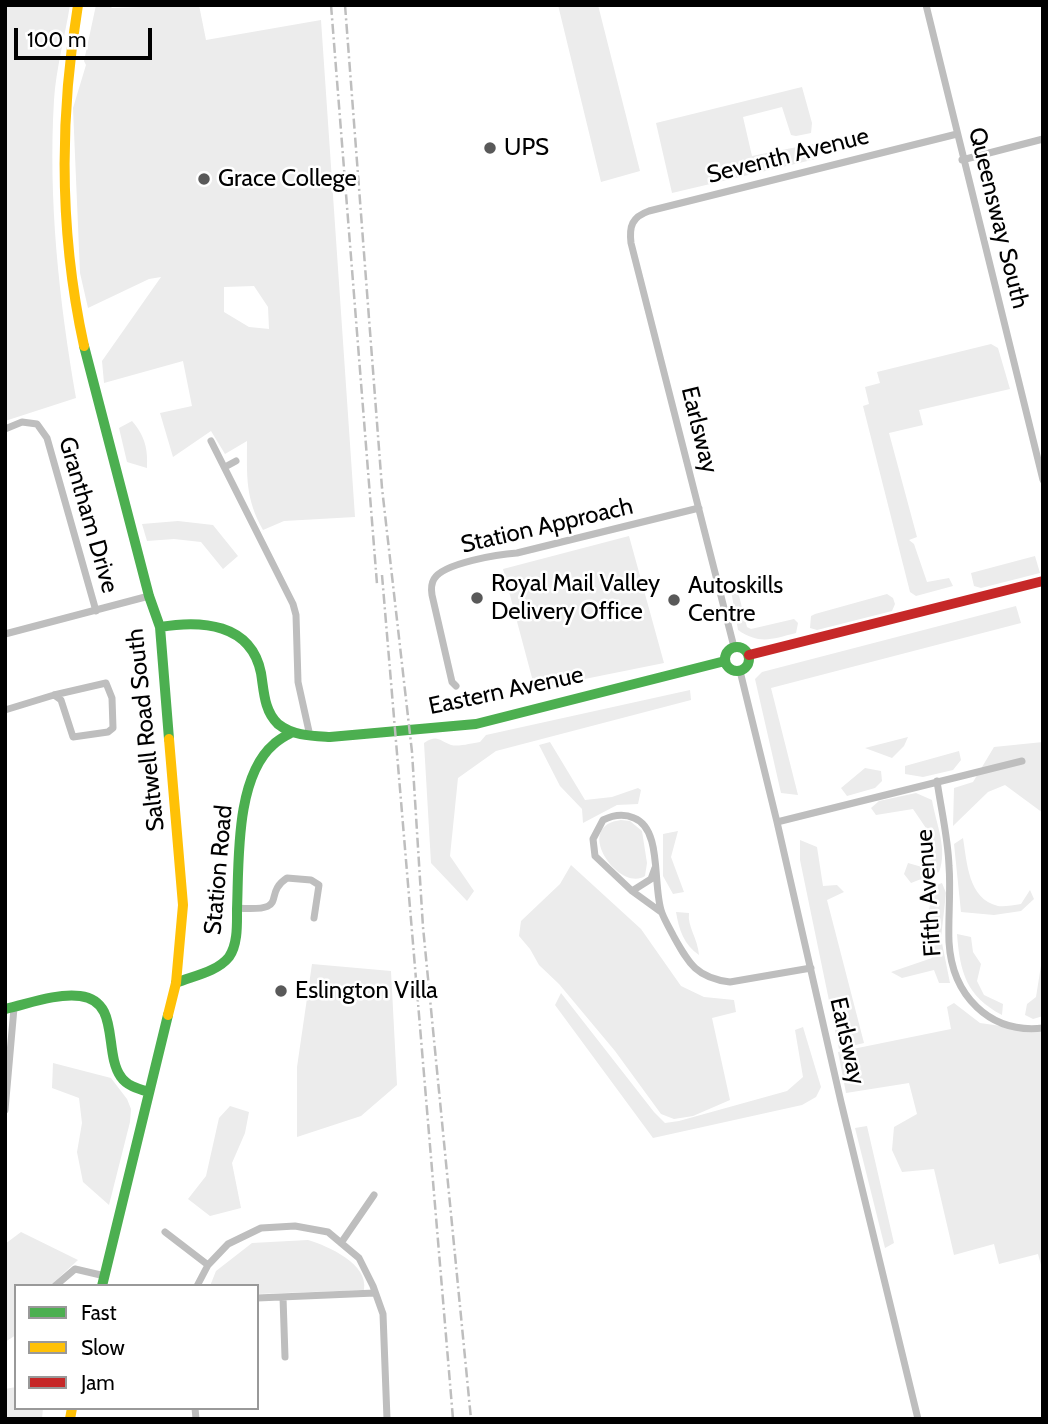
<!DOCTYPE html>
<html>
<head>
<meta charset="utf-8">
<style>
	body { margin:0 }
	#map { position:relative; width:1048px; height:1424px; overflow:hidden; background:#fff; font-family:Cabin,sans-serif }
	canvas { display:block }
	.frame { position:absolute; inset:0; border:7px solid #000; pointer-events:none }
	.legend { position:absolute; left:14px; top:1284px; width:245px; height:126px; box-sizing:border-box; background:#fff; border:2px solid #999; margin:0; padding:9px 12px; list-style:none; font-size:21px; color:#000 }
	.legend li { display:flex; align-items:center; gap:14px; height:35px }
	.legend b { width:35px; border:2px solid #999 }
	.scale { position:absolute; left:14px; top:28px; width:138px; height:32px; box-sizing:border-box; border:4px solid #000; border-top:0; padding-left:9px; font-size:21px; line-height:24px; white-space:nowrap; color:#000; -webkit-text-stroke:5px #fff; paint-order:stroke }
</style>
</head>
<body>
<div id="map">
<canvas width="1048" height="1424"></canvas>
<div class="frame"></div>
<ul class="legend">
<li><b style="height:9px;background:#4caf50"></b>Fast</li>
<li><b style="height:9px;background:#ffc107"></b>Slow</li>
<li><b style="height:9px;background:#c62828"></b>Jam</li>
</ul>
<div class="scale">100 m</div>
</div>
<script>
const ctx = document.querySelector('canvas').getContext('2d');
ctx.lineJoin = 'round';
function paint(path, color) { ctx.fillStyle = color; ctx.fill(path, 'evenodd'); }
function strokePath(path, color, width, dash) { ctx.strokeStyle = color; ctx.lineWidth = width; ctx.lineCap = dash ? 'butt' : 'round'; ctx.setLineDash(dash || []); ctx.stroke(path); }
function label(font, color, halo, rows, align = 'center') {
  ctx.font = font + ' Cabin,sans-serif'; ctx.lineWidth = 5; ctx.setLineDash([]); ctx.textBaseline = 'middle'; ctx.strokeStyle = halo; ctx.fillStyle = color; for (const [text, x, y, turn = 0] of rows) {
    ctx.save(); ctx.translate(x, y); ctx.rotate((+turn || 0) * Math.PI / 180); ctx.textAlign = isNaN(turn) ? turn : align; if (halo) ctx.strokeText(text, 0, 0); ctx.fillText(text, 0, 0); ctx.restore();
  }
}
const green = new Path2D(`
	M5,5H70C65,36 56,69 54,100C48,199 59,300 76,398L5,421Z
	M96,5H109L112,8L199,5L206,40L321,20L355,517L284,521L263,530C245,498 247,476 247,441L225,454L211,431L173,457L160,413L192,406L183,361L104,383L102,361L161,277L149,279L88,308L80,273L73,108L86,65L84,61ZM254,286L268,307L269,329L249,327L224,312V287Z
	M558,5H598L640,171L601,182Z
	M802,87L812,123L811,133L796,136L791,135L782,107L743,117L752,156L812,144L819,147L820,154L816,159L672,193L656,123Z
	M991,344L998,348L1010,389L919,410L923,425L889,433L917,537L909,540L914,544L927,582L949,578L953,586L916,596L910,592L863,406L869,404L865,387L880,383L877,372Z
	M132,421C145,436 148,449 147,468L127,462L119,428Z
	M178,521L213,525L238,556L223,569L201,542L174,539L147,541L142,524Z
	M629,536L664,663L535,689L503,569Z
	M1035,556L1040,573L981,588L974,586L971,573Z
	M734,582L736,584L747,627L751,629L794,619L798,623L796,633C772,639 760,645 738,630L730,585Z
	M887,594L893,598L895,604L892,611L817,630L810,628L811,616L815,614Z
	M1016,606L1021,623L771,688L798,795L781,793L755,679L762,672Z
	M690,690L691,700L496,751L458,778L450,856L474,891L467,901L431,863L424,743C438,734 439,741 451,745C459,747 472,743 480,742L486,735Z
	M908,737L904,746L892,758L865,748Z
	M550,742L585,800L612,797L638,788L641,790L638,804L617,805L583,823L582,809L560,786L539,745Z
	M1043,742V813L1005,785L988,792L953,826L954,788L973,782L994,747Z
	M959,751L961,760L953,770L923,777L905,774V766Z
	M865,768L881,771L882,781L875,788L847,796L841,788Z
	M916,793L932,800C936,824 948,849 939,872L911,883L904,874L908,863L922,867L933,858L930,834L913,809L876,815L871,808L879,801Z
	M621,820L630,821L642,831L647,863L645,876C620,893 571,826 621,820Z
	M678,831L671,857L684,892L673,894L663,876V834Z
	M963,838C967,862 968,899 998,906C1004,907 1014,905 1021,904L1030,890L1034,899L1021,911L994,915L961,912L954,844Z
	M800,840L817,847L823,886L837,885L844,892L827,900L864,1043L839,1049L800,860Z
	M571,865L641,929L681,986L704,997L734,1000L736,1012L712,1018L730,1100L693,1116L674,1119L661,1114L615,1051L559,984L539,965L530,949L519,936L521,921L560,884Z
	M942,883L946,893L941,938L950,983H939L934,970L902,978L891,972L932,958L926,924L934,886Z
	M676,912L689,913C687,926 698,939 699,955C684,945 679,930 676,912Z
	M957,934L971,937L973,952L981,964L977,981L984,995L1003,1004L1002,1015C966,996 960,972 957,934Z
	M1043,953V1016L1033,1019L1025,1015L1027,1004L1036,997Z
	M312,964L391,971L397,1085L361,1116L297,1137V1067Z
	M561,993L654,1112L665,1123L679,1121L787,1091L803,1077L795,1030L803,1027L821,1087L816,1097L802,1105L653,1138L555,1005Z
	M954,1003L980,1023L1043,1032V1272L1038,1254L999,1264L994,1244L954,1255L934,1169L902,1172L892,1150L894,1127L917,1114L909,1083L846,1093L838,1052L951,1029L947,1007Z
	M53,1063L111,1078L127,1099L131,1109L130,1122L109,1205L83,1182L77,1152L82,1123L79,1098L52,1088Z
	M230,1106L249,1112L245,1133L232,1163L241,1208L210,1216L188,1199L206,1176L219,1118Z
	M867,1126L894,1243L885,1248L855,1128Z
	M21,1232L78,1260L50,1286H16V1335L5,1342V1244Z
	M308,1240C328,1246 369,1264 364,1290L257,1294V1286H210L216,1271L252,1243Z
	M16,1387V1408H43L42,1419H5V1389Z`);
const street = new Path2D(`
	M926,5L1043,480
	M962,160L1043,139
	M5,429L22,422L37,424L47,438L96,611
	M211,441L293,604L296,615L298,682L310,736
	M225,467L236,461
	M5,634L149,596
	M734,647L631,243C629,226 632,217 649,211L957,134
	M740,671L777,822L841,1102L918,1419
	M456,686L452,682L432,595C431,589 431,584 434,579C443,563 500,554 517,553L699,508
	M5,710L54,695L106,683L112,698L113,728L108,732L73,737L61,700L54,695
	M937,781C941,809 948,838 949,866C951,891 948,917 949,942C952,995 989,1034 1043,1028
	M777,822L1022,761
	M632,891L651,879L655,868
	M237,908C292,912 261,895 287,878L311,880L319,885L314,918
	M661,912L632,891L595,856L593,839L603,820C613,815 623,813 634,818C663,829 652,887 662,913C665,921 670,929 674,937C689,964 697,978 730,982L811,968
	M5,1110L14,1008
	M165,1232L208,1265
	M341,1243L374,1195
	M55,1286L75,1269L105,1276
	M197,1286L208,1265L228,1244L261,1228L295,1226L328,1232L359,1258L373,1286L383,1314L387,1419
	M283,1297L285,1357
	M257,1298L375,1293
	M195,1408L196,1419`);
const fast = new Path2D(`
	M84,346L149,596L160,627L169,739
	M160,627C201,620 251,623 261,673C264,691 264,711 278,724C293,736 312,736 330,737L476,724L725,661
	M725 659a12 12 0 1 1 24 0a12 12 0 1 1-24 0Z
	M176,983C193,976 217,972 229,957C238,944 237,924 237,909C239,862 235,777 274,744C279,739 286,736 292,732
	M5,1009C28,1004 56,993 80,996C121,1001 103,1052 121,1077C127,1086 139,1089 149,1092
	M102,1286L168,1015`);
const slow = new Path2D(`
	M78,5C59,120 59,232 84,346
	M168,1015L176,983L183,905L169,739
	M70,1419L72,1408`);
const jam = new Path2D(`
	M749,655L1043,581`);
const rail = new Path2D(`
	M331,5L377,584
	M345,5L382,488L412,752L423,927L471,1419
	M382,575L453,1419`);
const markers = [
	[490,148,7,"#595959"],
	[204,179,7,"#595959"],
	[477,598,7,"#595959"],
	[674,600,7,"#595959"],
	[281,991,7,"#595959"]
];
const poiNames = [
	["UPS",504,148],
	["Grace College",218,179],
	["Royal Mail Valley",491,584],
	["Delivery Office",491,612],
	["Autoskills",688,586],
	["Centre",688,614],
	["Eslington Villa",295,991]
];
const streetNames = [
	["Seventh Avenue",788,156,-14],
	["Queensway South",998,218,76],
	["Earlsway",699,430,76],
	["Grantham Drive",88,515,74],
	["Station Approach",547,526,-13],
	["Eastern Avenue",506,691,-12],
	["Saltwell Road South",146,730,-96],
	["Station Road",219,870,-85],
	["Fifth Avenue",929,893,-94],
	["Earlsway",847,1041,77]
];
paint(green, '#ececec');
strokePath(street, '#bebebe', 7);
strokePath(fast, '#4caf50', 10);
strokePath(slow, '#ffc107', 10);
strokePath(jam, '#c62828', 10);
strokePath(rail, '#bebebe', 2.5, [10, 3.5, 2, 3.5]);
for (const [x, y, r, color] of markers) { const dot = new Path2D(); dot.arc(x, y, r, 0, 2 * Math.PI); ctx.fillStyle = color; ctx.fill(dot); strokePath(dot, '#fff', 2.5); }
label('24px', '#000', '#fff', poiNames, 'left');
label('24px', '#000', '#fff', streetNames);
</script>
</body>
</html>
